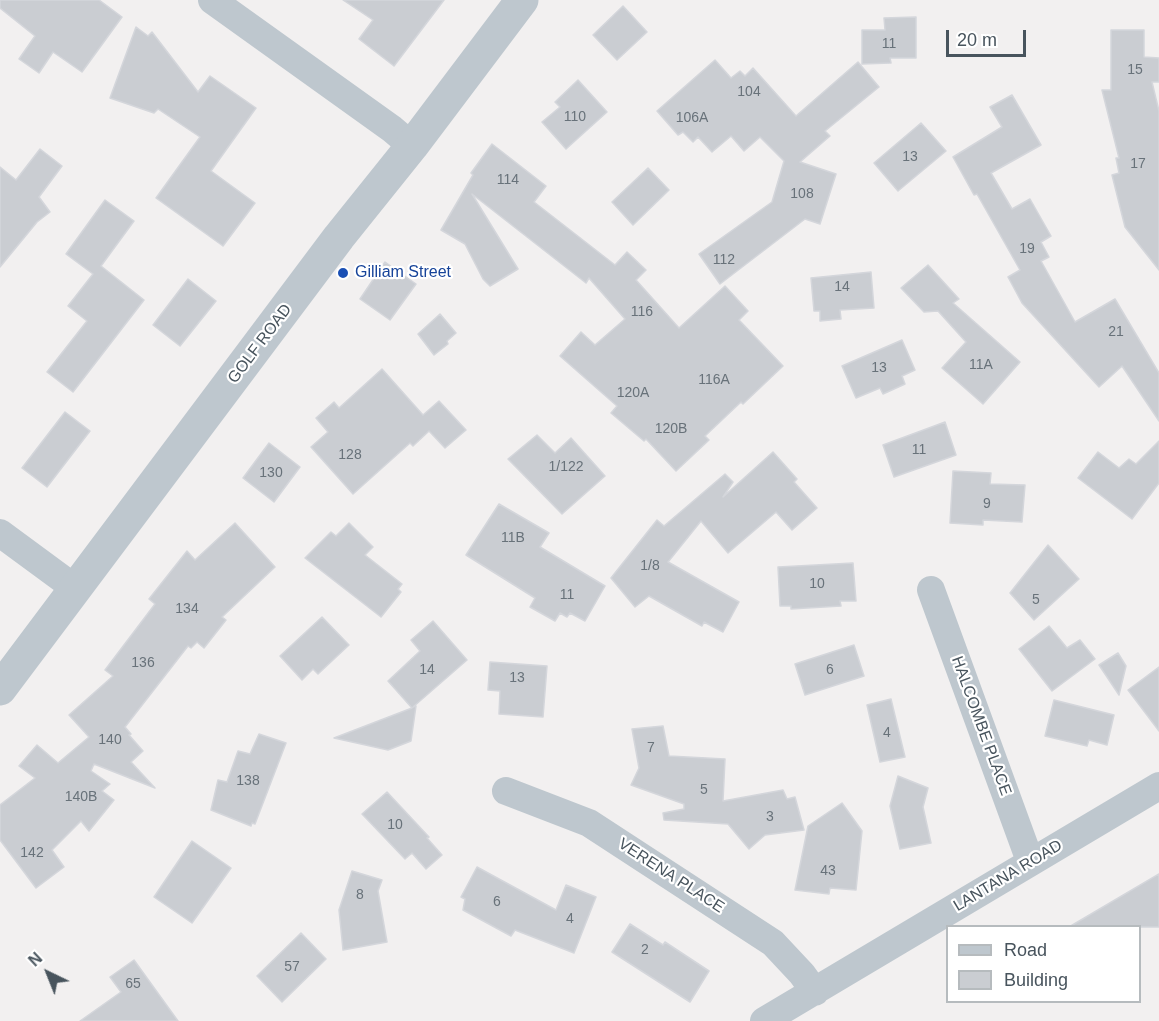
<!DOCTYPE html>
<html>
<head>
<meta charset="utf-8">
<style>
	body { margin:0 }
	#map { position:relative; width:1159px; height:1021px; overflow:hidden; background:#f2f0f0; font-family:Arial,sans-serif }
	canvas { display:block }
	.legend { position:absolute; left:946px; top:925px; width:195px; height:78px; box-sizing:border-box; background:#fff; border:2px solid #b6bbbe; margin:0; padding:8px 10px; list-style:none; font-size:18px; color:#48545d }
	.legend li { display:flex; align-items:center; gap:12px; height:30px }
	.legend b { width:30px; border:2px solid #b6bbbe }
	.north { position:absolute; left:18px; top:943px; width:60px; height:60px; -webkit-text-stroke:4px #fff; paint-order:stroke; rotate:317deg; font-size:16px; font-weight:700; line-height:24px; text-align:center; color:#48545d }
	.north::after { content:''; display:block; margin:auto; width:21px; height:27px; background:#48545d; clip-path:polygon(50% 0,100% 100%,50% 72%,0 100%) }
	.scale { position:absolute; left:946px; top:30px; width:80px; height:27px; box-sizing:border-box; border:3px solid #48545d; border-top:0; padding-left:8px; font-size:18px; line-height:21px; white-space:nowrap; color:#48545d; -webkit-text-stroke:4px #fff; paint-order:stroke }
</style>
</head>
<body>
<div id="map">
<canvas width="1159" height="1021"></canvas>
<ul class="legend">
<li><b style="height:8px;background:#bec7ce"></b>Road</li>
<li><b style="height:16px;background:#cacdd2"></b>Building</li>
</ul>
<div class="north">N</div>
<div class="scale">20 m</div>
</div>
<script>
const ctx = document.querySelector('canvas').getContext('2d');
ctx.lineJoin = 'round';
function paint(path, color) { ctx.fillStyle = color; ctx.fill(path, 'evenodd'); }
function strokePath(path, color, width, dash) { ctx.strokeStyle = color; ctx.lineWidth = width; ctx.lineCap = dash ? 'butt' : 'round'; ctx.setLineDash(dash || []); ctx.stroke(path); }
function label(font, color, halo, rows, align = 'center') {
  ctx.font = font + ' Arial,sans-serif'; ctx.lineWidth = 4.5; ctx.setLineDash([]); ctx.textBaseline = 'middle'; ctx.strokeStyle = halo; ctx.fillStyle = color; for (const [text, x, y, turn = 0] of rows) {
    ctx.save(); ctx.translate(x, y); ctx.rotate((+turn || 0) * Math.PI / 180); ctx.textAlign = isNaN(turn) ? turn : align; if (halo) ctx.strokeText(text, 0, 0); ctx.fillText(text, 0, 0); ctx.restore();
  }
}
const building = new Path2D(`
	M0,0H99L122,17L82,72L53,52L39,73L19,59L35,36L0,8Z
	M343,0H444L394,66L359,39L373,20Z
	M623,6L647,32L617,60L593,35Z
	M916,17V58H890L891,63L862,64V30H885L884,18Z
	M136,27L148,36L152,32L198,92L210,76L256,108L211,171L255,203L223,246L156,198L200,137L158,109L154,113L110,98Z
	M1111,30H1144V57L1159,58V82H1152L1159,111V270L1125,227L1112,175L1119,173L1116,158H1119L1102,90H1111Z
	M715,60L731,78L740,71L745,76L753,68L796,116L858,62L879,87L825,131L830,136L800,162L836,174L820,224L805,219L720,284L699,254L772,202L784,161L760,137L744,151L731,136L712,152L698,137L693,142L683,132L678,135L657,111Z
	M578,80L607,112L566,149L542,122L560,107L555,102Z
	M1012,95L1041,145L991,173L1012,209L1030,199L1051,236L1041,242L1049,257L1041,261L1075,322L1115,299L1159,373V421L1122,366L1099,387L1022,303L1008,277L1020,270L977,194L974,195L953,157L1002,127L990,107Z
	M921,123L946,151L898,191L874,163Z
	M492,144L546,186L534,202L615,265L627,252L646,270L636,280L679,328L725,286L748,311L739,320L783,366L743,404L741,402L705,436L709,440L676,471L646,439L644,441L611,413L617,406L560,356L581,332L595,345L625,319L589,278L586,283L472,194L518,269L490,286L483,279L465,244L441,230L473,175L471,173Z
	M40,149L62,166L39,197L50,212L37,222L0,267V167L16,180Z
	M648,168L669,190L633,225L612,202Z
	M105,200L134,221L101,266L144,300L73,392L47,372L87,321L68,306L93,274L66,254Z
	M385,262L416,284L390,320L360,299Z
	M928,265L959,299L953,303L1020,362L983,404L942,368L966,342L938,311L924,312L901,288Z
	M871,272L874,308L840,310L841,319L820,321V311H814L811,278Z
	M188,279L216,301L180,346L153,325Z
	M440,314L456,333L447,341L448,344L434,355L418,334Z
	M902,340L915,370L902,376L905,384L883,394L880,388L856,398L842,366Z
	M382,369L423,415L439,401L466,430L445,448L429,431L413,446L410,443L353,494L311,447L328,432L316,418L334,402L339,408Z
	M65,412L90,431L47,487L22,468Z
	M945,422L956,455L894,477L883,445Z
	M537,435L555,453L571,438L605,476L562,514L508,459Z
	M1159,441V483L1132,519L1078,478L1098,452L1119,468L1129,459L1136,464Z
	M269,443L300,467L274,502L243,478Z
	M773,452L797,479L794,482L817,508L792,530L776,512L728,553L701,521L668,562L739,602L723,632L704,622L702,626L649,596L635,607L611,578L657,520L664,526L725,474L733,482L723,497Z
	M953,471L991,473L990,484L1025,485L1022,522L983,520V525L950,523Z
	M499,504L549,533L540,547L605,586L585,621L570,613L567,617L560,613L555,621L530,607L535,598L466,555Z
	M235,523L275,567L222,617L226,620L204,648L197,642L191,648L188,646L125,727L131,734L129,735L143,751L131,762L155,788L94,764L91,771L110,784L102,791L114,800L89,831L81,821L52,850L64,867L36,888L0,840V805L35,778L19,766L37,745L58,763L89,737L69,715L113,676L105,670L155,604L149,599L187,551L195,560Z
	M349,523L373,547L365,555L402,584L398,589L401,592L381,617L305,558L331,532L336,536Z
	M1048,545L1079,579L1034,620L1010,593Z
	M853,563L856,601H840L841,606L791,609V606H780L778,567Z
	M322,617L349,645L318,674L313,669L302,680L280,656Z
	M433,621L467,660L413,707L416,706L411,741L388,750L334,738L412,708L388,681L420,651L411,640Z
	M1049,626L1067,648L1080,640L1095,659L1052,691L1019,649Z
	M854,645L864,676L805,695L795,664Z
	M1118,653L1126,666L1119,695L1099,665Z
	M490,662L547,666L543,717L499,714L500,691L488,690Z
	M1159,667V731L1128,690Z
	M891,699L905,757L880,762L867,705Z
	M1054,700L1114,715L1107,745L1089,740L1087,746L1045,736Z
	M663,726L669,756L725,759L723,801L783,790L787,799L795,797L804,830L765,835L749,849L728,824L664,820L663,813L684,809V804L631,785L639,768L632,729Z
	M259,734L286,743L255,824L252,823L251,826L211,810L218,780L227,782L238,751L250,754Z
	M898,776L928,788L923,807L931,843L900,849L890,806Z
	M387,792L429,837L427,838L442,855L426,869L412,853L405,859L362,814Z
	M842,803L862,831L856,890L830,888L829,894L795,890L808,826Z
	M192,841L231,868L192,923L154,897Z
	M477,867L556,910L566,885L596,897L574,953L515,930L511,936L463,910L465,899L461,897Z
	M352,871L382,880L378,891L387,942L343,950L339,910Z
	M1159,874V927H1069Z
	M630,924L663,945L665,942L709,971L690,1002L612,952Z
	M301,933L326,959L282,1002L257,976Z
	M134,960L178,1021H80L121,992L110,977Z`);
const minor = new Path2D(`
	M212,0L392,129L412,146
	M0,533L76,589
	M931,590L1030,861
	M506,791L589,823L773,943L802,974L815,992
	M764,1021L1159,786`);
const tertiary = new Path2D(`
	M0,689L339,237L412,146L522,0`);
const markers = [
	[343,273,6,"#1a4fb4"]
];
const numberNames = [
	["11",889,44],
	["15",1135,70],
	["104",749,92],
	["110",575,117],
	["106A",692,118],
	["13",910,157],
	["17",1138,164],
	["114",508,180],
	["108",802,194],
	["19",1027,249],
	["112",724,260],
	["14",842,287],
	["116",642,312],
	["21",1116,332],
	["11A",981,365],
	["13",879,368],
	["116A",714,380],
	["120A",633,393],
	["120B",671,429],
	["11",919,450],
	["128",350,455],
	["1/122",566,467],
	["130",271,473],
	["9",987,504],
	["11B",513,538],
	["1/8",650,566],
	["10",817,584],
	["11",567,595],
	["5",1036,600],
	["134",187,609],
	["136",143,663],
	["14",427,670],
	["6",830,670],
	["13",517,678],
	["4",887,733],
	["140",110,740],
	["7",651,748],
	["138",248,781],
	["5",704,790],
	["140B",81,797],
	["3",770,817],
	["10",395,825],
	["142",32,853],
	["43",828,871],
	["8",360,895],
	["6",497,902],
	["4",570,919],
	["2",645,950],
	["57",292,967],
	["65",133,984]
];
const transitNames = [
	["Gilliam Street",355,273]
];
const streetNames = [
	["GOLF ROAD",260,344,-53],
	["HALCOMBE PLACE",981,726,70],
	["VERENA PLACE",671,876,33],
	["LANTANA ROAD",1008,876,-31]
];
paint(building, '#cacdd2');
strokePath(building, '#d4d6db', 1.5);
strokePath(minor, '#bec7ce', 28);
strokePath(tertiary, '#bec7ce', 33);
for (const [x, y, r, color] of markers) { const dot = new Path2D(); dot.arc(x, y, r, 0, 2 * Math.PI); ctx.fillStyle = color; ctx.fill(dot); strokePath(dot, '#fff', 2); }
label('14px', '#68727a', null, numberNames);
label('16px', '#164399', '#fff', transitNames, 'left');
label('16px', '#48545d', '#fff', streetNames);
</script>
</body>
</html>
